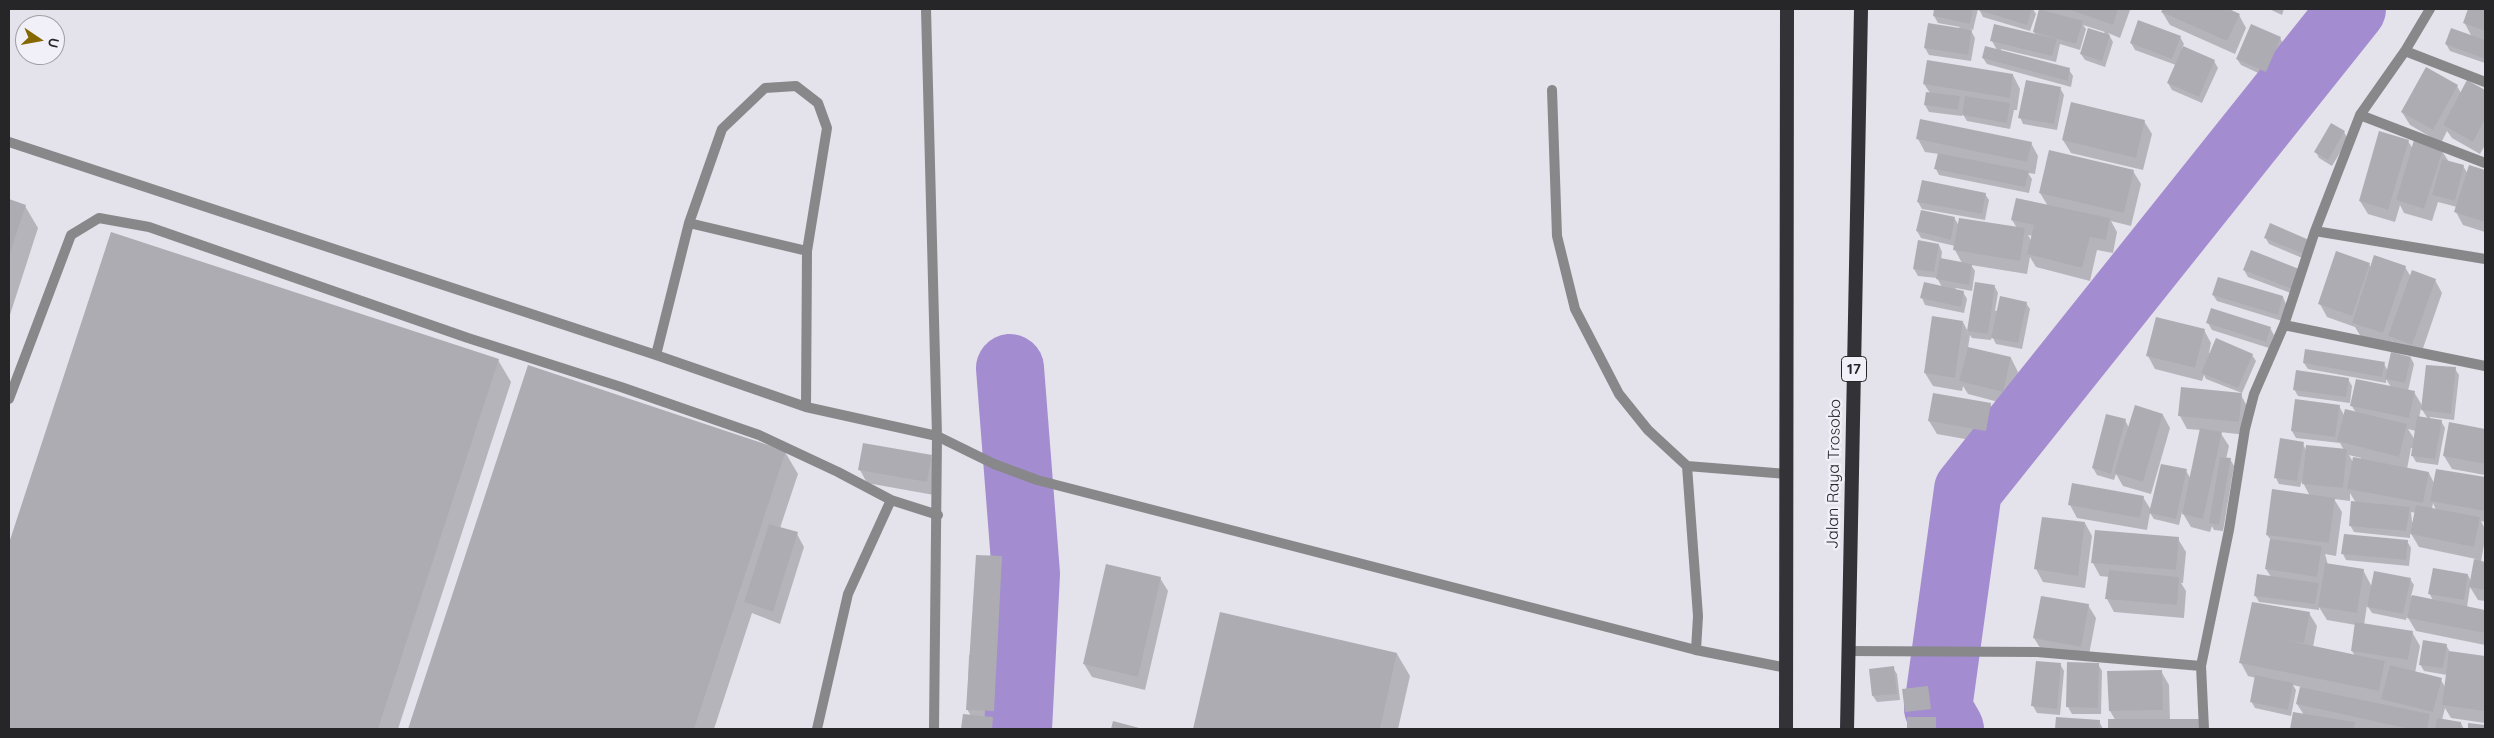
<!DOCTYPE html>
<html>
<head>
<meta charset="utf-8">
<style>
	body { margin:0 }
	#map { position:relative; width:2494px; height:738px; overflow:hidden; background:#e4e2ea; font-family:Quicksand,sans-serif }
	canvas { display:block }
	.frame { position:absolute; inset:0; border:10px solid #262528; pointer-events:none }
	.north { position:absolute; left:15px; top:15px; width:50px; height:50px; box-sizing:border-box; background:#f1eff7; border:1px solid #a09ea4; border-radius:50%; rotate:102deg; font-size:14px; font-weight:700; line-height:20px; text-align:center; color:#262528 }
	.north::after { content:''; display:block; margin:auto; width:18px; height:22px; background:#866803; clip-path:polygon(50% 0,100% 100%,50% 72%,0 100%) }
</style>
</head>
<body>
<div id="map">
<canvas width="2494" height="738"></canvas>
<div class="frame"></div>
<div class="north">U</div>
</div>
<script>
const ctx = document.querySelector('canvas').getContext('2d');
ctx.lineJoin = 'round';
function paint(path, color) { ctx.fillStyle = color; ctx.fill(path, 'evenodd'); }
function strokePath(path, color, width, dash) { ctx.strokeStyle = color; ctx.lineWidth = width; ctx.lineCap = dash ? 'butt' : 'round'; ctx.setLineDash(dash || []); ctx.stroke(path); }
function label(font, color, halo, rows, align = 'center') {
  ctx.font = font + ' Quicksand,sans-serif'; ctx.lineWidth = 5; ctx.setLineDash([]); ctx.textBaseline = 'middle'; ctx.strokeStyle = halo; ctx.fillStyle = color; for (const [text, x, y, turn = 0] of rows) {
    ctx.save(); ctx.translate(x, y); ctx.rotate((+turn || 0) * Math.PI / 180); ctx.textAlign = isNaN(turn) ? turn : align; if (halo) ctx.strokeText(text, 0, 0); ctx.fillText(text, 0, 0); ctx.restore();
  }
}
const shadow = new Path2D(`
	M1936,9H1978L1973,30L1970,29L1975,38L1971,61L1929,55L1925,48L1960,27L1938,23L1934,16Z
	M1979,9H2033L2036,14L2030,31L1983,17Z
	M2040,9H2129L2130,10L2120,38L2108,33L2113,42L2105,67L2085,60L2081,54L2105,32L2083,25L2086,29L2080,50L2060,44L2056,62L2001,49V51L2069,70L2073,76L2071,87L1987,64L1983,58L1997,50L1992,41L2036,36L2034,32Z
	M2164,9H2226L2239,15L2246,28L2235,54L2170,25L2162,12Z
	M2269,9H2284L2282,15Z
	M2469,9H2485V63L2450,51L2446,44L2472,37L2464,22Z
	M2180,37L2184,44L2182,48L2214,61L2218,68L2202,103L2172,90L2168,83L2176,65L2135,50L2131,43Z
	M2280,38L2284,45L2269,78L2241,65L2237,59Z
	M2013,75L2020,89L2017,110H2014L2010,129L1967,121L1962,113V116L1929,112L1925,105L1930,93L1924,84Z
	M2468,82L2485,91V145L2480,154L2452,138L2447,131L2441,143L2410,125L2402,112L2457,86L2461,93Z
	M2060,88L2064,95L2057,130L2023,124L2020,117Z
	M2144,121L2152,134L2143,170L2071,153L2063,140Z
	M2332,124L2344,132L2348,139L2332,166L2319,158L2316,152Z
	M1918,139L2031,143L2038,156L2035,174L2028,173L2032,179L2029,193L1939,175L1936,169L1939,154L1925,152Z
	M2408,141L2413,149L2442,151L2449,162L2463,166L2468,174L2470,167L2485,172V232L2463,225L2456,212L2457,207L2438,202L2432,221L2404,213L2400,205L2395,222L2368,214L2360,201Z
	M2133,171L2141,184L2131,226L2111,221L2117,232L2113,253L2097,250L2090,281L2036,267L2030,257L2027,274L1971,265L1975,271L1972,291L1956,288L1955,290L1963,292L1967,299L1964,313L1925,305L1922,298L1942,287L1937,278L1918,276L1914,269L1939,245L1942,252L1941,260L1962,263L1955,250V246L1921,238L1917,231L1955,219L1959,226L2017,228L2012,220L2048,206L2040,193ZM2028,235L2033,236L2032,242Z
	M1985,194L1989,200L1985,220L1922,209L1918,202Z
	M9,200L25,206L38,228L9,318Z
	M111,233L498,360L511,382L398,729H9V547Z
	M2265,237L2309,241L2307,260L2269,244Z
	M2369,264L2371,268L2405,267L2411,277L2435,280L2442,293L2420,357L2397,349L2392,341L2390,346L2361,337L2355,327L2327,317L2320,304Z
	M2244,270H2299L2296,295L2248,277Z
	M1976,284L1995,287L1998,293L1995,311L2026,303L2030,309L2022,349L1996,344L1992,336L1991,340L1972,338L1970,335L1968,348L2011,358L2018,372L2010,405L1968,394L1963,386L1962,391L1933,386L1925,373L1963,322L1968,332Z
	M2213,295L2283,297L2286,304L2282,321L2217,301Z
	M2208,323L2270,328L2274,335L2269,348L2212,330Z
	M2204,330L2211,343L2209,353L2252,355L2256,361L2242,393L2206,379L2204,375L2202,381L2155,369L2148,356Z
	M2411,358L2414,364L2408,391L2414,392L2423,407L2455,369L2459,375L2454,420L2430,417V419L2441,421L2445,428L2438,465L2416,462L2412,455L2413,448H2411L2407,469L2429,473L2434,483L2437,470L2485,478V522L2481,521L2485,529V539L2481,562L2485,563V601L2478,600L2470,587L2467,607L2485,611V645L2416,631L2407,616L2406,620L2372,613L2367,605L2364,625L2412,632L2420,646L2415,673L2441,680L2445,687L2447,675L2424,671L2420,664L2446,645L2450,652L2485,657V723L2451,718L2445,708L2442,720L2461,723L2464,729H2292L2294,714L2304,715L2297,704L2301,687L2293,685L2296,690L2291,716L2255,708L2251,701L2256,678L2248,676L2241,663L2309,613L2317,626L2313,647L2355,656L2352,651L2356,625L2327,620L2319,607V610L2259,602L2255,595L2271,577L2266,569L2271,540L2267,535L2310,496L2302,481L2300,487L2279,484L2276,478L2303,444L2306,450H2344L2340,443L2296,438L2292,431L2339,406L2344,415L2356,413L2352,406L2391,387L2386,379V383L2308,369L2304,363L2384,364L2388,371ZM2421,408L2428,419L2419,418ZM2408,429L2416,431L2415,440ZM2349,455L2361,458V460L2353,462ZM2350,493L2356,503L2350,525L2354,532L2410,538V532L2419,547L2476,559L2471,581L2468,575L2429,593L2433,600L2411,596L2414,585L2410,579L2372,587L2363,570L2328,565L2325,554L2336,556L2342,512L2334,499L2350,501ZM2433,503L2436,510L2432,509ZM2411,512L2416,513L2414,522H2412Z
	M528,367L785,452L798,474L780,528L797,534L804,547L780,624L752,613L714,729H409Z
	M2348,379L2352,386L2350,403L2298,396L2294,389Z
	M2241,395L2248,408L2246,435L2220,432L2229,446L2226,459H2230L2234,466L2223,531L2214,530L2212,526L2210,532L2191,527L2182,512L2179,525L2154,519L2150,513L2147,530L2077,518L2070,505L2143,497L2151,510L2186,471L2191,479L2201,430L2187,429L2180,416Z
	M1990,404L1998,417L1993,444L1937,434L1929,421Z
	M2163,415L2170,428L2151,494L2123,486L2116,474L2114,480L2097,475L2093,468L2125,420L2129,428Z
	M2450,424L2485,431V475L2452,469L2444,456Z
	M931,457L939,470L934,495L867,483L860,470Z
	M2085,523L2092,536L2085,588L2043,582L2036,569Z
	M2178,539L2186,552L2183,583H2181L2186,591L2184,618L2114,612L2107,599L2109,577L2100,576L2093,563Z
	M2407,541L2411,548L2409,566L2346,560L2343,554Z
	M1001,557L1009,570L1004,668H1000L997,717L991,716L996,725L995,729H962L964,715L971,716L967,709L969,655H973Z
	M1160,578L1168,591L1145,690L1092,677L1084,664Z
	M2088,605L2096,618L2088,660L2042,651L2034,638Z
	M1221,613L1397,654L1410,676L1398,729H1194Z
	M2068,663L2098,664L2102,671L2101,714H2072L2068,707Z
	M2060,664L2064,671L2060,715L2037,713L2033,706Z
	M1893,668L1897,674L1900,700L1877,702L1873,696Z
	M2161,671L2169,685L2170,721L2205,729H2109V721H2116L2110,711Z
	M1928,687L1931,694L1934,716L1928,718H1936L1939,729H1908V718H1910L1906,712Z
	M2057,718L2099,721L2103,729H2056Z`);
const river = new Path2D(`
	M1010,368L1026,574L1018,729
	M1950,729L1938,708L1968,490L2352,9`);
const building = new Path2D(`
	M1934,9H1973L1970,24L1933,16Z
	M1979,9H2032L2027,25L1978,10Z
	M2039,9L2083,21L2076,44L2033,32Z
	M2068,9H2118L2113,25Z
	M2163,9H2229L2240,14L2227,41L2161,12Z
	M2468,9H2485V31L2463,23Z
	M2138,20L2181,36L2172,59L2130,43Z
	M1928,23L1972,30L1968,55L1924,48Z
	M1994,24L2057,39L2052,56L1990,41Z
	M2251,24L2281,37L2266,72L2236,59Z
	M2088,28L2110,35L2102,61L2080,54Z
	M2451,28L2485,40V59L2445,44Z
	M1985,46L2070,68L2068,81L1982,58Z
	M2183,46L2215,60L2199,97L2167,83Z
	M1927,60L2013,74L2010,98L1923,84Z
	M2426,67L2458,85L2433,130L2401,112Z
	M2026,80L2061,87L2054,124L2018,118Z
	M2467,80L2485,90V119L2473,142L2443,125Z
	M1926,92L1960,96L1958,110L1924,105Z
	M1965,96L2010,103L2007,123L1962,115Z
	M2071,102L2145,120L2136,158L2062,140Z
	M1920,119L2032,142L2027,162L1916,139Z
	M2331,123L2345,131L2328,160L2314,152Z
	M2379,131L2409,140L2388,210L2359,201Z
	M2414,140L2443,150L2424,209L2396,200Z
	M2049,150L2134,170L2124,213L2039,193Z
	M1938,153L2029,171L2025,187L1934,169Z
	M2442,159L2464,165L2455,201L2432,195Z
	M2469,165L2485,170V222L2454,212Z
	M1922,180L1986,193L1982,214L1917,202Z
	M2016,198L2110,218L2106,240L2090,237L2082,268L2027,254L2034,225L2011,220Z
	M9,199L26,205L9,256Z
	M1921,210L1955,217L1951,240L1916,231Z
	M1959,218L2025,228L2020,261L1953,250Z
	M2270,223L2309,240L2304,254L2264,238Z
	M111,232L499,359L378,729H9V543Z
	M1918,240L1939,244L1934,272L1913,269Z
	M2251,250L2299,269L2292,289L2243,270Z
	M2336,251L2370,263L2352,316L2318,304Z
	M2374,255L2406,266L2383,333L2352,323Z
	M1940,258L1972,264L1969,285L1936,279Z
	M2412,270L2436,279L2412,345L2388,336Z
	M2218,277L2283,296L2278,315L2212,295Z
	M1924,282L1964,291L1961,307L1920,298Z
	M1975,282L1995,285L1988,334L1967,331Z
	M2000,296L2027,302L2018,343L1991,338Z
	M2211,308L2271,327L2266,342L2206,323Z
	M1932,316L1963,321L1955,378L1924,373Z
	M2156,317L2205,329L2195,368L2146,356Z
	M2216,338L2253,354L2238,388L2201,373Z
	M1968,347L2011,357L2003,392L1959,381Z
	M2305,349L2385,362L2382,377L2303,363Z
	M2391,352L2411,357L2405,383L2385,379Z
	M528,365L786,451L694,729H408Z
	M2426,365L2456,367L2451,414L2421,410Z
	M2296,370L2349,378L2346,397L2293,390Z
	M2356,379L2415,391L2409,418L2350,406Z
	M2181,387L2242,393L2239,422L2178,416Z
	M1933,393L1991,403L1986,431L1928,421Z
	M2295,399L2340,405L2335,437L2291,431Z
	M2135,405L2163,414L2143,482L2114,473Z
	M2345,409L2407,424L2399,457L2337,441Z
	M2106,414L2126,419L2111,474L2092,468Z
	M2417,416L2442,420L2435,459L2411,456Z
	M2449,422L2485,429V464L2443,456Z
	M2200,428L2222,432L2203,519L2182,514Z
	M2280,438L2304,442L2297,481L2274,478Z
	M863,443L932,455L927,482L858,470Z
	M2306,445L2347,449L2343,488L2302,484Z
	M2220,457L2231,458L2219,525L2209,523Z
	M2353,457L2429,472L2423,503L2347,489Z
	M2161,464L2187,469L2176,519L2149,513Z
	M2436,469L2485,477V511L2430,501Z
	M2072,483L2144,496L2140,518L2068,505Z
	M2272,489L2335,498L2329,543L2266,535Z
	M2351,501L2410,507L2406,531L2349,526Z
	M2416,505L2480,517L2474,547L2410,534Z
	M2042,517L2085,522L2078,576L2034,569Z
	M769,524L798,532L773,612L744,602Z
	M2095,530L2179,537L2176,570L2091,563Z
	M2344,534L2408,540L2406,560L2341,554Z
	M2270,539L2322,546L2317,577L2265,569Z
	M976,555L1002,556L994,711L966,710Z
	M2474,559L2485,562V590L2469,587Z
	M2325,563L2364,569L2357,613L2318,607Z
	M1106,564L1161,577L1138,677L1083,664Z
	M2433,568L2468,574L2464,600L2428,594Z
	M2109,570L2179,577L2177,605L2105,599Z
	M2374,571L2411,578L2403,614L2367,607Z
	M2257,574L2319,583L2315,604L2254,596Z
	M2412,595L2485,610V633L2407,618Z
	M2041,596L2089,604L2081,647L2033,638Z
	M2252,602L2310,612L2304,643L2285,640L2385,661L2379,691L2239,663Z
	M1220,612L1397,653L1380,729H1193Z
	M2355,622L2413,631L2408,660L2351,651Z
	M2423,640L2447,644L2443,668L2419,665Z
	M2449,651L2485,656L2484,711L2442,705Z
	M2036,661L2061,663L2057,709L2031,706Z
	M2067,662L2099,663L2098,708L2066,707Z
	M2390,665L2442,678L2433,712L2381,699Z
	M1894,666L1897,694L1872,696L1869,669Z
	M2162,670L2163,710L2109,711L2107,671Z
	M2255,675L2293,683L2288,710L2250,702Z
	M1928,686L1931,709L1905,712L1902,689Z
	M2300,687L2430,714L2427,729H2409L2296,704Z
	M2293,712L2355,722L2354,729H2290Z
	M963,714L993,717L992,729H961Z
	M1907,717H1936V729H1907Z
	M2056,717L2100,720L2099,729H2055Z
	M2437,718L2461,722L2460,729H2435Z
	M2108,719H2200V729H2108Z
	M1113,721L1143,729H1111Z
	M2468,723L2485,725V729H2468Z`);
const service = new Path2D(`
	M1552,90L1557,236L1575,309L1619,394L1648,430L1687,466L1698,616L1696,650
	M9,142L656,355L806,407L937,436
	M689,223L807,251
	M656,355L689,223L722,129L765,88L796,86L818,103L827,128L807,251L806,407
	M9,399L71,235L99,218L149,227L468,338L621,387L759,435L838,472L891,500
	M1687,466L1787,474
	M817,729L848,594L891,500L938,515`);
const minor = new Path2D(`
	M926,9L937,436L934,729
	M2405,51L2485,82
	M2360,115L2485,163
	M2315,231L2485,259
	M2284,325L2485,366
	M937,436L994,464L1037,480L1696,650L1787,668
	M1848,651L2037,652L2201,666
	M2204,729L2201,666L2229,530L2245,429L2254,394L2284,325L2315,231L2360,115L2405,51L2430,9`);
const trunk = new Path2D(`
	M1786,729L1787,9
	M1847,729L1861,9`);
const shields = [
	[1854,369,25]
];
const shieldNames = [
	["17",1854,369]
];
const streetNames = [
	["Jalan Raya Trosobo",1834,474,-89]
];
paint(shadow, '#0003');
strokePath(river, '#a38dd0', 68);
paint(building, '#aeacb3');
strokePath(service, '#88878a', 10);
strokePath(minor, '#88878a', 10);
strokePath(trunk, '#333237', 14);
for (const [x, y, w] of shields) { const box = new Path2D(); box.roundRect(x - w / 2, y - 12.5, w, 25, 4); ctx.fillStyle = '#f1eff7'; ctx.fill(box); strokePath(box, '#262528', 1); }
label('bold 15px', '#262528', null, shieldNames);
label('16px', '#262528', '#f1eff7', streetNames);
</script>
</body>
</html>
